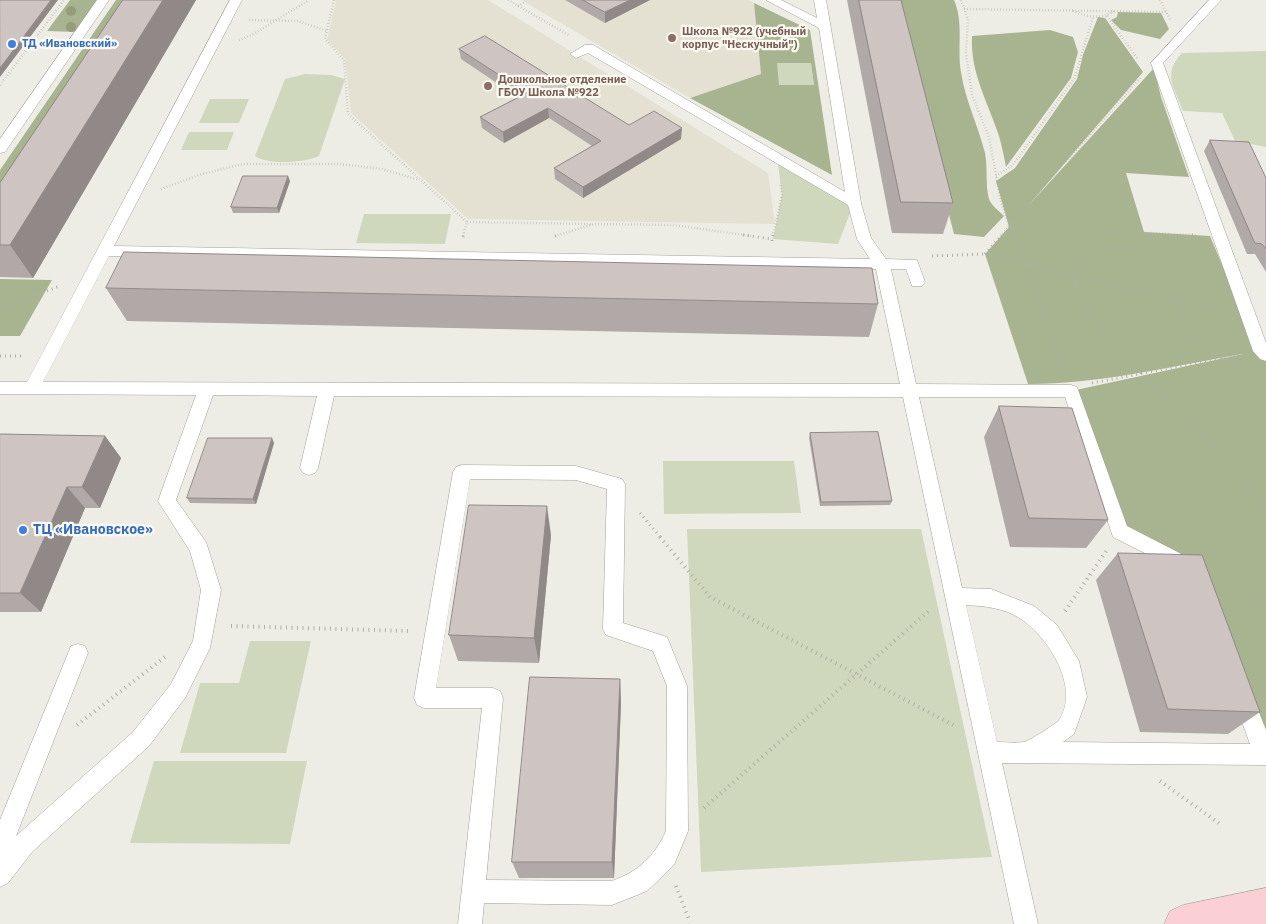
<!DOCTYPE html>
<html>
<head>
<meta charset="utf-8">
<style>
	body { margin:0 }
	canvas { display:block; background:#eeede5 }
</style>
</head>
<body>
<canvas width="1266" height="924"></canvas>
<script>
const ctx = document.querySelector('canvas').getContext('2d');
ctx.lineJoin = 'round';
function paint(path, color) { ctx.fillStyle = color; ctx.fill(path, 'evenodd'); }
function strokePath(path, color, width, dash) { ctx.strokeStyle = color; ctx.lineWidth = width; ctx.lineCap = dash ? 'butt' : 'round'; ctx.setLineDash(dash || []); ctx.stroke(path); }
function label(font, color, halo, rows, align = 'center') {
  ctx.font = font + ' "IBM Plex Sans",sans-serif'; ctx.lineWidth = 4.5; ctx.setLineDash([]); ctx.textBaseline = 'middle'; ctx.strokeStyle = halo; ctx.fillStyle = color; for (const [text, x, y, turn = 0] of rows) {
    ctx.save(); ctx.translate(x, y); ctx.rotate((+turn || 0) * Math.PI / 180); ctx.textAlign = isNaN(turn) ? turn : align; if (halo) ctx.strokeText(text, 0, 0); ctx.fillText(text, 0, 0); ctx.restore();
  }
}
const built = new Path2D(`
	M336,0H488L768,173L775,224L468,219L351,113L345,59L327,39Z
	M521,0H748L754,3L761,74L690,98Z`);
const green = new Path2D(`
	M1266,51V147L1235,141L1222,113L1183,111C1174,87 1162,74 1182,53Z
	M776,63H811L814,85H779Z
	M305,74L331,75L345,79L319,156C305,163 267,165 255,156L285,79Z
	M210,99H249L239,123H199Z
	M189,132H234L227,150H181Z
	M777,157L854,203L838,244L773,239L782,194Z
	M364,214H451L445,244L356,243Z
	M663,461H794L801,513L664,514Z
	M687,529H921L992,857L701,872Z
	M250,641H311L286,753H180L200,683H239Z
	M154,761H307L290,844L130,843Z`);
const forest = new Path2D(`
	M70,0H98L75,32L47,31Z
	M116,0H144L0,215V170Z
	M894,0H954C964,23 957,47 961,72C965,100 978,125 985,153C988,168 985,184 989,199C991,205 999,211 1004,216L984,237L954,234Z
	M754,3L810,30L832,175L690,98L761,74ZM777,63H811L814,85H779Z
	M1118,12L1161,13L1169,29L1160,39L1121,30L1111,20L1117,17Z
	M1098,17L1105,18L1143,72L1028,206L1154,68L1161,97L1189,177L1126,173L1144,232L1210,236L1244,317L1266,355V732L1197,572L1120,531L1071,391L1243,354C1172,366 1100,384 1028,384L985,254L1009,227L996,181L1015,168L1077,79L1083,55Z
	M1050,30L1073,37L1078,52L1071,78L1006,167C1004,157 1002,146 999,136C988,102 970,73 972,36Z
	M0,279L52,280L20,336H0Z`);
const pathFar2 = new Path2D(`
	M334,0L325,39L344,60L348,114L467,222L463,236
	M508,0L570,36
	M961,0L968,19L966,53L972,95L989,137L1001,202L1013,236
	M1160,0L1170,19
	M518,6L525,2
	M964,9L1166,12
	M1073,11C1087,17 1101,20 1114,11
	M1107,16L1137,58
	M249,20L298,21L327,31
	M239,40L252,35L309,0
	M0,85L64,0
	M996,176L1013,165L1075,77L1093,17
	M161,189L202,174L243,164H339L382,169L419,180
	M467,222L591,224
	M1009,227L1196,235
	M555,236L594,224L673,225L752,236
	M773,236L782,194L780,183
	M1001,236L1140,78`);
const pathFar1 = new Path2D(`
	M743,235L773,239
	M1013,235L1027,264L1063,369
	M1192,235H1196
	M555,236L559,235
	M463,237L464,235
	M772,241L773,235
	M985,254L1002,235
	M932,256L985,254L1222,312
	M0,308L60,286
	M0,356H22
	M1245,369C1227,360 1207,353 1195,336C1177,312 1181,270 1149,256C1127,246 1091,238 1079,265C1074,275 1074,287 1079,297C1103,344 1146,375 1182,412C1212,443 1238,478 1266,510
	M1092,383L1238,355
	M640,513L661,538`);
const path = new Path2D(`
	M660,537L710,597L955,726
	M1208,577L1266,604
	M1065,611L1107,550
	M231,626L409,631
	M77,725L165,657
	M1160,781L1220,824
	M704,808L931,609
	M676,886L690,922`);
const lane = new Path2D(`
	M97,0H109L5,152L0,153V139Z
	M230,0H242L114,246L870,259L857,239L848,205L588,53L576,58L570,54L585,45H593L845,192L819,28L766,0H781L817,18L814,0H826L861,203L871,238L886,259L917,260L925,282L922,286H912L906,269H891L916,384L1071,385L1077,387L1127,526L1191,559L1193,565L1191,571L1184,573L1113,537L1065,397H919L962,588L991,589L1034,606L1057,625L1079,661L1087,697L1074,734L1063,742L1250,744L1233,697L1236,690L1243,687L1250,690L1266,730V765L1002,763L1038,924H1014L903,397L334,396L318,468L315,473L309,475L303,473L300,468L317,396L213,395L176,500L206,542L221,590L210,648L185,698L149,746L32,852L8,883L0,887V820L71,646L78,644L85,646L88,653L16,836L133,732L171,684L193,641L201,590L190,551L158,501L196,395L0,394V382H27ZM109,256L876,269L900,384L43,382ZM966,605C985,606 1005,608 1021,619C1048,637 1081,688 1059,720C1056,724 1033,738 1027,741C1019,744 1006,742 997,742Z
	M1209,0H1221L1163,63L1266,343V361L1260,359L1253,351L1151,63Z
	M462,465L576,466L622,479L625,484L623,623L667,637L687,686L688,831L674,865L647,891L612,905L484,903L482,924H458L482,708H424L417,705L414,698L453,472L456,467ZM470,479L576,480L607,489L603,629L606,635L653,651L667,686L666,831C654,857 639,871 612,881L486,880L503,698L500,691L493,688H436Z`);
const secondary = new Path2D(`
	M1266,888V924H1164L1170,911L1183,905Z`);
const trees = [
	[71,11],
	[71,27]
];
const wall = new Path2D(`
	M123,0H196L33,278L0,277V183Z
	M565,0H650L605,23Z
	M847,0H901L953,203L943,234L892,233Z
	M459,49L629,125L681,139L583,198L555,179L554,168L592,146L549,118L504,143L482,128L480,117L518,97L461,59Z
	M1210,140L1266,178V272L1255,254H1247L1204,151Z
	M290,181L279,213H233L231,207Z
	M106,288L878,304L869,337L127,321Z
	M999,406L1108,520L1086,548L1010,547L984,437Z
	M810,433L892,501L890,505L820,506L809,438Z
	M0,434L105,436L121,458L100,508H85L41,612H0Z
	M274,443L256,504L190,503L187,498Z
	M551,535L539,663L458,661L449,635Z
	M1118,553L1260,712L1228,734L1140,732L1096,580Z
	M620,679L621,703L614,878H519L512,862Z`);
const shadedWall = new Path2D(`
	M51,0H58L0,77V68Z
	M163,0H196L33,278L10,245Z
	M630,0H650L605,23V12Z
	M548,108L549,118L504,143L503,132Z
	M682,128L681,139L583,198V187Z
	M288,176L290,181L279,213L277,208Z
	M105,436L121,458L100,508L82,487Z
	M272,438L274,443L256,504L253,499Z
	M67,487L85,508L41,612L20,593Z
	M547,506L551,535L539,663L534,638Z
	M620,679L621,703L614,878L612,862Z`);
const building = new Path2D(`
	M0,0H51L0,68Z
	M123,0H163L10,245H0V183Z
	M583,0H630L605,12Z
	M859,0H901L953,203L901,202Z
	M485,36L629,125L654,111L682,128L583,187L554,168L601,141L548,108L503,132L480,117L527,93L459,49Z
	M1210,140L1249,142L1266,178V249L1262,244L1255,243Z
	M243,176H288L277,208L231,207Z
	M124,252L872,268L878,304L106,288Z
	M999,406L1072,408L1108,520L1029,518Z
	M878,432L892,501L821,502L810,433Z
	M0,434L105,436L82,487H67L20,593H0Z
	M208,438H272L253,499L187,498Z
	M469,505L547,506L534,638L449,635Z
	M1118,553L1202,555L1260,712L1168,709Z
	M530,677L620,679L612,862H512Z`);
const markers = [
	[672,38,5,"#8d6e63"],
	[12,44,5,"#3f7fe0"],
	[488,86,5,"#8d6e63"],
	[23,530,5,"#3f7fe0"]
];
const farEducationnames = [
	["Школа №922 (учебный",682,32],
	["корпус \"Нескучный\")",682,45],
	["Дошкольное отделение",498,80],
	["ГБОУ Школа №922",498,93]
];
const farShopnames = [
	["ТД «Ивановский»",22,44]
];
const shopNames = [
	["ТЦ «Ивановское»",33,530]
];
paint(built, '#e4e1d2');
paint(green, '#cfd8bc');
paint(forest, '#a8b490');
strokePath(lane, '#a2a099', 1);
strokePath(secondary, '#a2a099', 1);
strokePath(pathFar2, '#afaea7', 2.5, [0.5, 2.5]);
strokePath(pathFar1, '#afaea7', 3, [1, 4]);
strokePath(path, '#afaea7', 4, [1, 4.5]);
paint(lane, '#fff');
paint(secondary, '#fad0d4');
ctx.fillStyle = '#949c7a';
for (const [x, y] of trees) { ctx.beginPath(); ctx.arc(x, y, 5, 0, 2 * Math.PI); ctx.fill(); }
paint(wall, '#b1a9a7');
paint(shadedWall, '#908988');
paint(building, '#cec4c2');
strokePath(building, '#908988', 1);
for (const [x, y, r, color] of markers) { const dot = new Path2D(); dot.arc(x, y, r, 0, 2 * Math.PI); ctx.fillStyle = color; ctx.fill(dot); strokePath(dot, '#fbfaf2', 2); }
label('bold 11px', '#785e54', '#fbfaf2', farEducationnames, 'left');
label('bold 11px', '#366cbe', '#fbfaf2', farShopnames, 'left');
label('bold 14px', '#366cbe', '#fbfaf2', shopNames, 'left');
</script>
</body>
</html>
